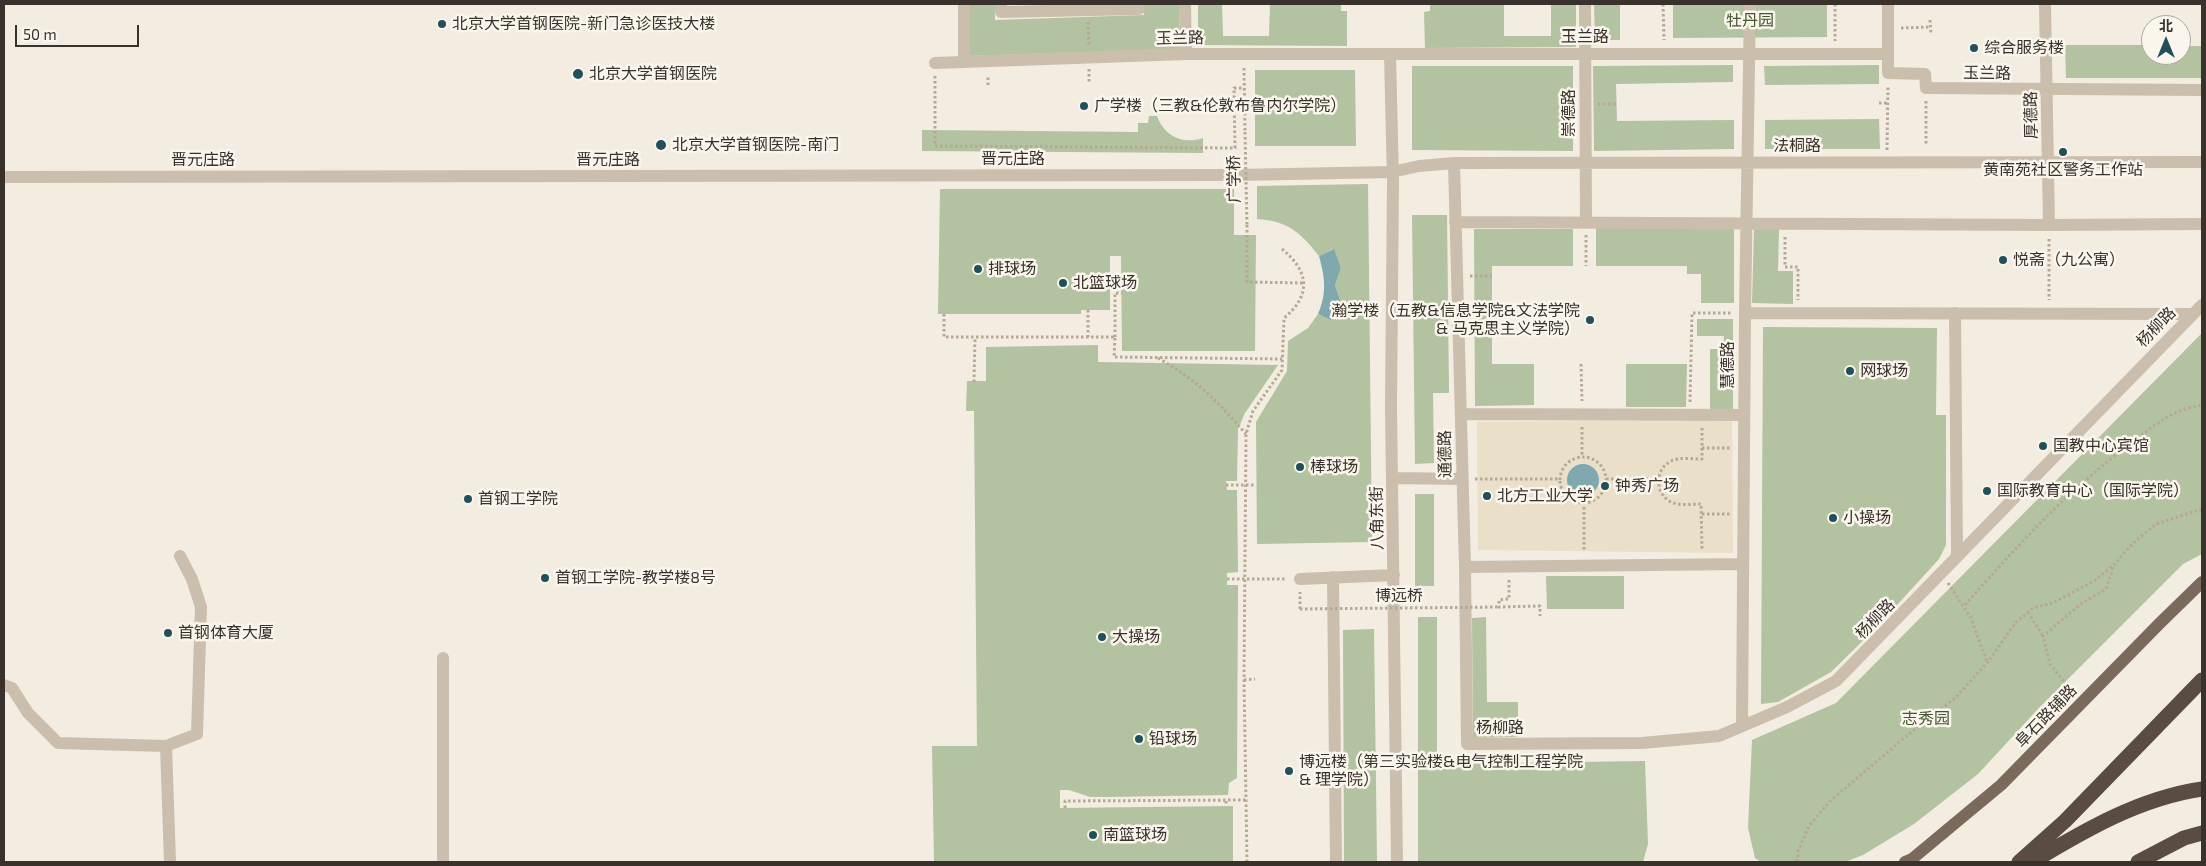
<!DOCTYPE html>
<html>
<head>
<meta charset="utf-8">
<style>
	body { margin:0 }
	#map { position:relative; width:2206px; height:866px; overflow:hidden; background:#f3ece0; font-family:"Exo 2","Noto Sans SC",sans-serif }
	canvas { display:block }
	.frame { position:absolute; inset:0; border:5px solid #39312b; pointer-events:none }
	.north { position:absolute; left:2141px; top:15px; width:50px; height:50px; box-sizing:border-box; background:#faf6ed; border:1px solid #ada79f; border-radius:50%; rotate:0deg; font-size:14px; font-weight:700; line-height:20px; text-align:center; color:#39312b }
	.north::after { content:''; display:block; margin:auto; width:18px; height:22px; background:#21505a; clip-path:polygon(50% 0,100% 100%,50% 72%,0 100%) }
	.scale { position:absolute; left:15px; top:25px; width:124px; height:22px; box-sizing:border-box; border:2px solid #39312b; border-top:0; padding-left:6px; font-size:15px; line-height:18px; white-space:nowrap; color:#39312b; -webkit-text-stroke:4px #faf6ed; paint-order:stroke }
</style>
</head>
<body>
<div id="map">
<canvas width="2206" height="866"></canvas>
<div class="frame"></div>
<div class="north">北</div>
<div class="scale">50 m</div>
</div>
<script>
const ctx = document.querySelector('canvas').getContext('2d');
ctx.lineJoin = 'round';
function paint(path, color) { ctx.fillStyle = color; ctx.fill(path, 'evenodd'); }
function strokePath(path, color, width, dash) { ctx.strokeStyle = color; ctx.lineWidth = width; ctx.lineCap = dash ? 'butt' : 'round'; ctx.setLineDash(dash || []); ctx.stroke(path); }
function label(font, color, halo, rows, align = 'center') {
  ctx.font = font + ' "Exo 2","Noto Sans SC",sans-serif'; ctx.lineWidth = 5; ctx.setLineDash([]); ctx.textBaseline = 'middle'; ctx.strokeStyle = halo; ctx.fillStyle = color; for (const [text, x, y, turn = 0] of rows) {
    ctx.save(); ctx.translate(x, y); ctx.rotate((+turn || 0) * Math.PI / 180); ctx.textAlign = isNaN(turn) ? turn : align; if (halo) ctx.strokeText(text, 0, 0); ctx.fillText(text, 0, 0); ctx.restore();
  }
}
const green = new Path2D(`
	M969,4H995V20L1144,15V4H1179L1180,49L969,56Z
	M1198,4H1222L1223,36H1269L1270,4H1341V11H1347V46L1198,45Z
	M1430,4L1504,5V36H1551V4H1576V47L1425,48L1424,12L1430,11Z
	M1594,4H1620V40H1595Z
	M1673,4H1827V37L1673,38Z
	M2065,45H2151V55H2181V46H2202V78H2066Z
	M1733,65V82L1616,84L1617,121L1734,120V149L1594,151L1593,66Z
	M1879,65V84L1765,85L1764,66Z
	M1412,66H1573V151L1412,150Z
	M1255,70H1355L1356,146H1255Z
	M1149,116H1157C1164,136 1183,145 1203,138V153L922,151V130L1138,132V123H1148Z
	M1879,119L1880,149H1765V120Z
	M1368,184L1372,542L1257,544L1256,422L1287,371L1288,341L1308,328L1318,314L1333,321L1341,303L1335,285L1341,268L1333,249L1319,256C1300,232 1288,221 1257,219V186Z
	M940,189H1234V235H1256L1255,351H1122L1121,256H1110V310H1081V314H938Z
	M1412,215H1447L1449,393H1433L1434,463L1415,464Z
	M1596,228L1734,229V303H1701V274H1687V266H1596Z
	M1474,229H1573V266H1492V364H1534V405L1475,406Z
	M1754,229H1779L1778,271H1793V304L1752,303Z
	M1697,319H1733V410H1710V349H1723L1724,336H1697Z
	M1763,327L1937,328L1936,415H1946V545L1939,559L1878,626L1831,672L1778,702L1761,704Z
	M2202,333V554L2183,564L2038,709L1978,774L1914,824L1863,855L1845,862H1761L1755,858L1748,828L1752,740L1836,703Z
	M1098,345V362L1278,365L1245,413L1238,429L1237,481H1226L1227,490H1237L1238,572L1227,573V585H1238L1237,778L1229,783L1228,795L1106,797H1090L1069,790H1060V808L1233,806V862H934L932,746H977L974,411H966L967,381H986V347Z
	M1626,364H1687L1686,407H1626Z
	M1415,494H1434V586H1415Z
	M1546,576H1624V609H1547Z
	M1418,617H1437V764L1645,761L1648,844L1643,862H1418Z
	M1486,617L1487,702H1518V737L1473,738L1472,618Z
	M1374,629L1377,862H1344L1343,630Z`);
const plaza = new Path2D(`
	M1732,420L1733,553L1478,550L1477,422Z`);
const water = new Path2D(`
	M1334,249L1341,268L1335,285L1341,303L1333,321L1318,314C1327,293 1325,278 1319,256Z
	M1567 480a16 16 0 1 1 32 0a16 16 0 1 1-32 0Z`);
const path = new Path2D(`
	M1663,4L1664,40
	M1835,4V41
	M1930,20L1931,34
	M1088,22L1089,46
	M1901,28L1930,27
	M1244,68L1245,132
	M1089,69V84
	M935,76V146L1235,148L1234,88H1244
	M988,85V75
	M1926,101V145
	M1879,103H1888
	M1598,104H1617
	M1224,110H1245
	M1887,150L1888,86
	M1247,225V282L1304,283
	M1586,235V266
	M1785,237V267H1798V300
	M2049,239V300
	M1470,276H1492
	M1088,310V337H1115L1114,357L1282,359
	M944,314V337H1088
	M1115,337V293H1122
	M1158,358C1198,381 1216,400 1246,434
	M1581,364L1582,401
	M974,382L975,337
	M1690,402L1692,313H1732
	M1582,427V457
	M1702,428V459C1693,459 1680,457 1671,461C1655,469 1654,493 1671,502C1679,506 1692,504 1701,504L1702,550
	M1702,448H1732
	M1560 480a23 23 0 1 1 46 0a23 23 0 1 1-46 0Z
	M1475,479H1560
	M1606,479H1658
	M1226,485H1256
	M1584,502V552
	M1702,514H1731
	M1227,579H1287
	M1509,580V599L1499,600V607L1540,606V616
	M1948,583L1971,618L1987,662
	M1965,605C2017,546 2067,491 2130,444C2155,425 2171,410 2202,405
	M1300,609V592
	M2028,612L2043,636
	M1244,680L1255,679
	M2073,693L2050,664L2043,636L2082,603L2106,589L2114,565
	M1226,801V806
	M1065,808V801L1246,800
	M1247,862L1244,680L1246,434L1253,411L1282,370L1284,318C1312,295 1309,271 1282,249
	M1797,862L1798,851L1809,826L1830,801L1909,734L1955,698L1988,662L2016,622L2033,608L2053,603L2094,581L2115,564L2132,544L2156,524L2202,509`);
const minor = new Path2D(`
	M1001,4V12L1139,9V4
	M1185,4L1186,54
	M1585,4L1586,222
	M2045,4L2049,225
	M1888,54V4
	M1390,55L1393,180L1391,406L1397,862
	M964,62V4
	M935,63L1186,54H1888V73L1925,74L1926,88L2202,90
	M1454,163L1465,567L1467,744L1642,743L1719,736L1787,707L1836,681L2202,305
	M4,177L1236,175L1392,172L1419,166L1454,163L2202,162
	M1455,222L2049,225L2202,224
	M1745,313L2192,314
	M1955,313L1957,556
	M1461,414L1744,415H1689
	M1393,478L1462,479
	M1465,567L1743,564
	M1333,577L1336,862
	M1300,579L1394,575
	M443,658V862
	M4,685L12,688L28,713L58,743L166,746L197,734L201,607L192,579L180,556
	M1742,726L1745,313L1750,4
	M166,746L170,862`);
const major = new Path2D(`
	M1905,862L1912,859L2001,785L2159,624L2202,582`);
const highway = new Path2D(`
	M2019,862L2065,821L2202,680
	M2032,862C2085,830 2140,798 2202,789
	M2138,862L2184,838L2202,833`);
const pathBridge = new Path2D(`
	M1245,132L1247,225
	M1300,609L1499,607`);
const markers = [
	[442,24,5,"#21505a"],
	[1974,48,5,"#21505a"],
	[578,74,6,"#21505a"],
	[1084,106,5,"#21505a"],
	[661,145,6,"#21505a"],
	[2063,152,5,"#21505a"],
	[2003,260,5,"#21505a"],
	[978,269,5,"#21505a"],
	[1063,283,5,"#21505a"],
	[1590,320,5,"#21505a"],
	[1850,371,5,"#21505a"],
	[2043,446,5,"#21505a"],
	[1300,467,5,"#21505a"],
	[1605,486,5,"#21505a"],
	[1987,491,5,"#21505a"],
	[1487,496,5,"#21505a"],
	[468,499,5,"#21505a"],
	[1833,518,5,"#21505a"],
	[545,578,5,"#21505a"],
	[168,633,5,"#21505a"],
	[1102,637,5,"#21505a"],
	[1139,739,5,"#21505a"],
	[1289,771,5,"#21505a"],
	[1093,835,5,"#21505a"]
];
const parkNames = [
	["牡丹园",1750,21],
	["志秀园",1926,719]
];
const poiNames = [
	["北京大学首钢医院-新门急诊医技大楼",452,24],
	["综合服务楼",1984,48],
	["北京大学首钢医院",589,74],
	["广学楼（三教&伦敦布鲁内尔学院）",1094,106],
	["北京大学首钢医院-南门",672,145],
	["黄南苑社区警务工作站",2063,170,"center"],
	["悦斋（九公寓）",2013,260],
	["排球场",988,269],
	["北篮球场",1073,283],
	["瀚学楼（五教&信息学院&文法学院",1580,311,"right"],
	["& 马克思主义学院）",1580,329,"right"],
	["网球场",1860,371],
	["国教中心宾馆",2053,446],
	["棒球场",1310,467],
	["钟秀广场",1615,486],
	["国际教育中心（国际学院）",1997,491],
	["北方工业大学",1497,496],
	["首钢工学院",478,499],
	["小操场",1843,518],
	["首钢工学院-教学楼8号",555,578],
	["首钢体育大厦",178,633],
	["大操场",1112,637],
	["铅球场",1149,739],
	["博远楼（第三实验楼&电气控制工程学院",1299,762],
	["& 理学院）",1299,780],
	["南篮球场",1103,835]
];
const streetNames = [
	["玉兰路",1585,37],
	["玉兰路",1180,38,-1],
	["玉兰路",1987,73,1],
	["崇德路",1569,113,-90],
	["厚德路",2031,115,-91],
	["法桐路",1797,146],
	["晋元庄路",1013,159],
	["晋元庄路",203,160],
	["晋元庄路",608,160],
	["广学桥",1234,179,-91],
	["杨柳路",2156,327,-46],
	["慧德路",1728,365,-90],
	["通德路",1445,454,-91],
	["八角东街",1377,518,-91],
	["博远桥",1399,596],
	["杨柳路",1875,619,-46],
	["阜石路辅路",2046,716,-46],
	["杨柳路",1500,728]
];
paint(green, '#b3c2a0');
paint(plaza, '#eadfc8');
paint(water, '#80a8af');
strokePath(path, '#b7a896', 3, [2.5, 2.5]);
strokePath(minor, '#cbbeac', 12);
strokePath(major, '#7b6a5c', 12);
strokePath(highway, '#5a4c42', 15);
strokePath(pathBridge, '#b7a896', 3, [2.5, 2.5]);
for (const [x, y, r, color] of markers) { const dot = new Path2D(); dot.arc(x, y, r, 0, 2 * Math.PI); ctx.fillStyle = color; ctx.fill(dot); strokePath(dot, '#faf6ed', 2); }
label('16px', '#44572f', '#faf6ed', parkNames);
label('16px', '#39312b', '#faf6ed', poiNames, 'left');
label('16px', '#39312b', '#faf6ed', streetNames);
</script>
</body>
</html>
